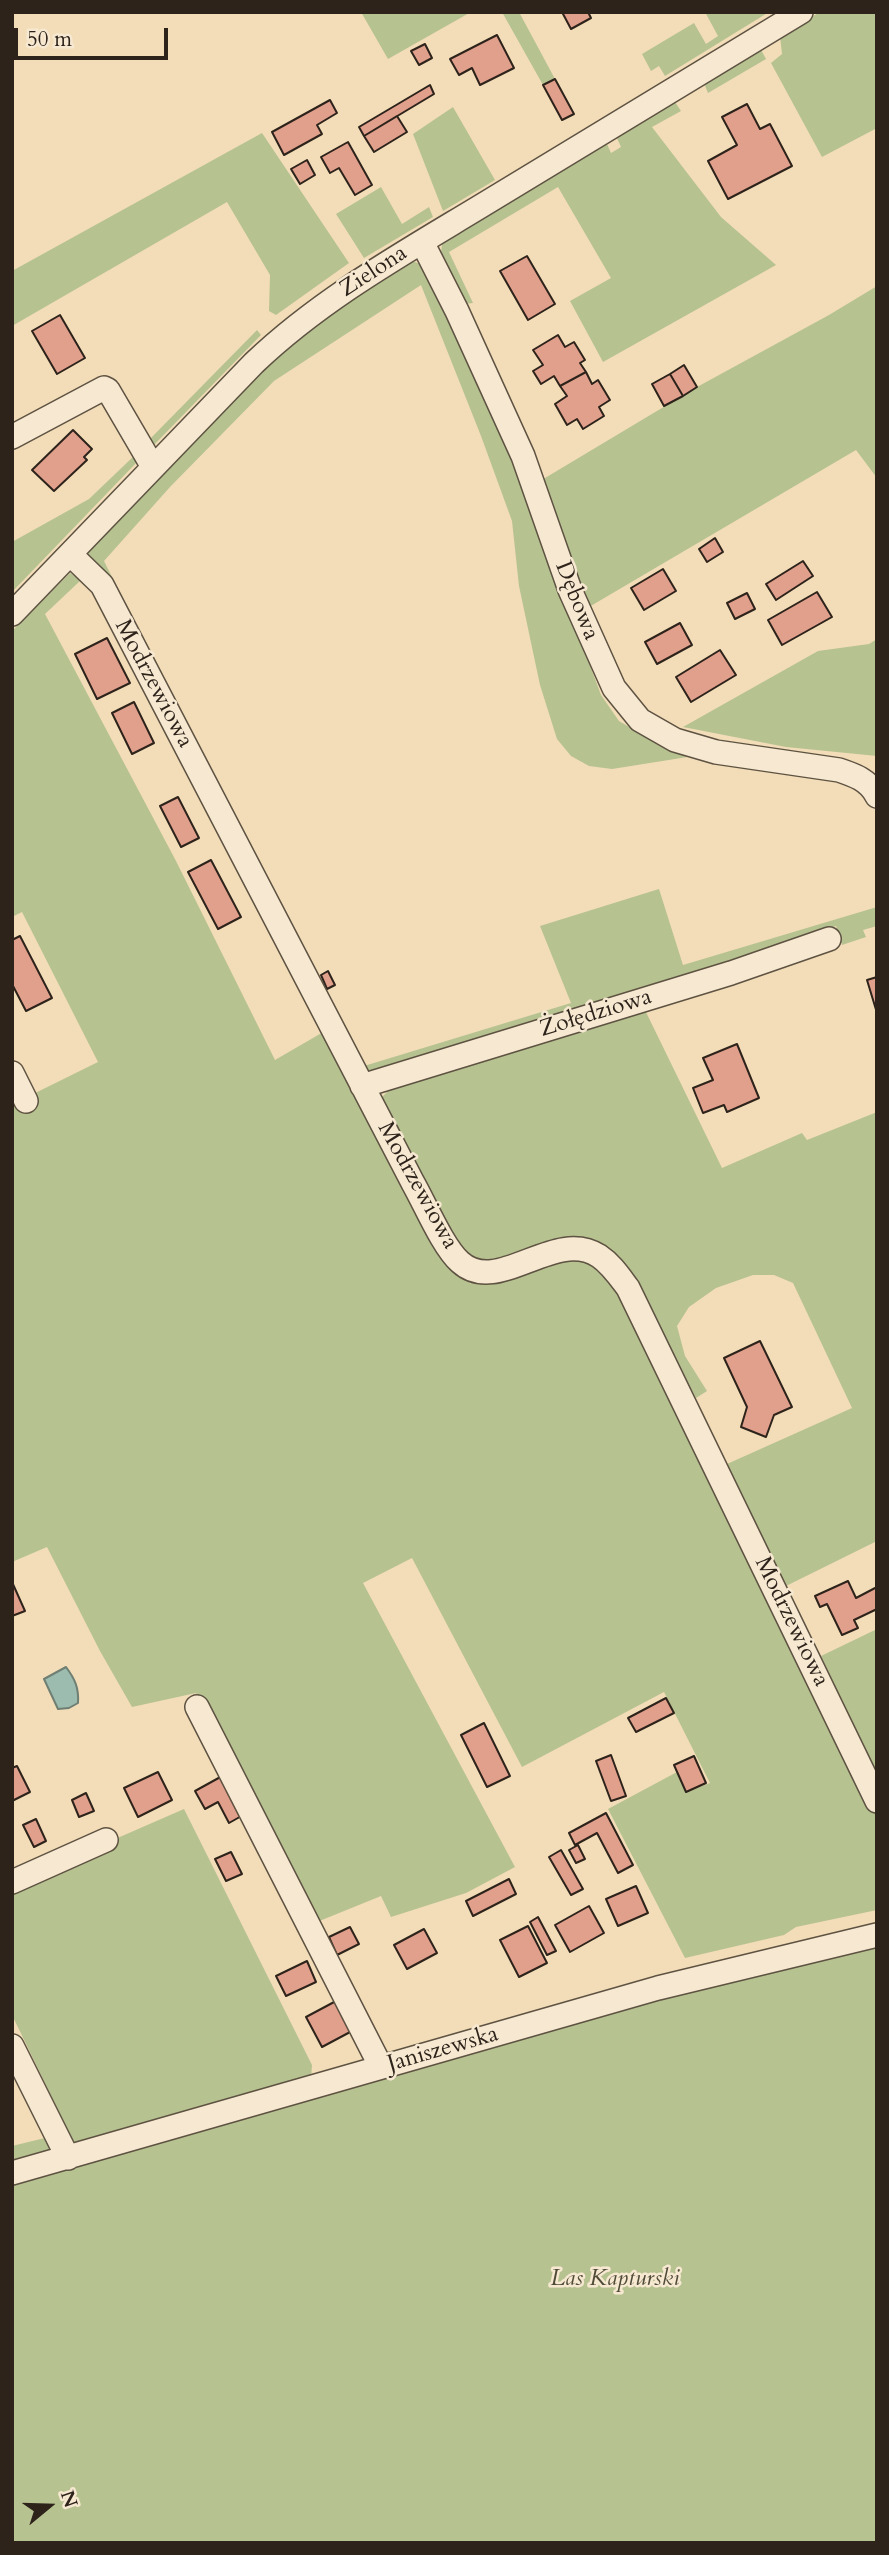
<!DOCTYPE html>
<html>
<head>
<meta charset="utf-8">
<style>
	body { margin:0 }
	#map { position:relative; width:889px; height:2555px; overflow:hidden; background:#f2ddb8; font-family:Cardo,serif }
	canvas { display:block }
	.frame { position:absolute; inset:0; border:14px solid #2d231b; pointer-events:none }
	.north { position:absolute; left:14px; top:2471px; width:70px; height:70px; -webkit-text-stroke:5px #f7e9d1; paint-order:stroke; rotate:71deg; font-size:19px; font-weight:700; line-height:28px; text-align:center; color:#2d231b }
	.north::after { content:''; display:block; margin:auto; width:24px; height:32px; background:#2d231b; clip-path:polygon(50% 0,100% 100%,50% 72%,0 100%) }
	.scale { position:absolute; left:14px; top:28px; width:154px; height:32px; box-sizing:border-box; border:4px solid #2d231b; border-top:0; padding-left:9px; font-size:21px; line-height:24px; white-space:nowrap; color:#2d231b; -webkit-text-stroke:5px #f7e9d1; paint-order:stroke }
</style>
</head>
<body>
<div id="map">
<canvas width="889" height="2555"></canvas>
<div class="frame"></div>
<div class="north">N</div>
<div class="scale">50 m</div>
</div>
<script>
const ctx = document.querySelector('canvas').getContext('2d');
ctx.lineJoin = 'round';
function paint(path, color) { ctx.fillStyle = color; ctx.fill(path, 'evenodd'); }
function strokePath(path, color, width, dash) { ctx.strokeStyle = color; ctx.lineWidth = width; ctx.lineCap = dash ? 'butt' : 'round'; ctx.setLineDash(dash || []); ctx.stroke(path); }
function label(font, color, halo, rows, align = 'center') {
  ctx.font = font + ' Cardo,serif'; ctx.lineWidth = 5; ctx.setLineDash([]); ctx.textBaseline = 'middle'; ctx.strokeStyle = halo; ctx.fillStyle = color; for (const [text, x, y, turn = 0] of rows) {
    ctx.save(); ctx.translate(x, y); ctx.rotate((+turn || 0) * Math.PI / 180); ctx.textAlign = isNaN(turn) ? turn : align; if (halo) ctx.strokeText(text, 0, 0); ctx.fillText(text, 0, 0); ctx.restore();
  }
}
const green = new Path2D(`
	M361,12H471L388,59Z
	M502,12H519L555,79L543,85Z
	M705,12H769L665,76L659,66L651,71L642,54L694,23L706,44L718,36Z
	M820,12H877V128L822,157L771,63L782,54L780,36Z
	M760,48L766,59L708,93L704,83Z
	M673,99L681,111L652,127L721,217L776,265L603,362L570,301L611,278L558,187L449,252L473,303L464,304L441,253L442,244L607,144L611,153L621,147L616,136Z
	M453,107L495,180L443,211L413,134Z
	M262,133L349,263L276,315L269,311L270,275L227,202L12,326V271Z
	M381,187L402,224L429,207L433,217L364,258L336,214Z
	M412,261L423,265L427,270L511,452L601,695L619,721L641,734L700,755L612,769L589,766L571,756L557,739L540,685L519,586L512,521L481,436L421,285L274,381L170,487L104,561L134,621L88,556V546L281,352L337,309Z
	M877,286V478L856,450L589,607L540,481L697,387L829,315Z
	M257,330L261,335L151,448L147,442Z
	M135,455L139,460L12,592V542L89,499Z
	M70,573L81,580L45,614L176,861L275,1060L325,1031L446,1258L471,1284L466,1258L380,1099L390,1089L644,1008L722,1168L802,1133L807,1140L877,1112V1541L786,1586L727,1464L852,1408L793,1283L774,1275H753L716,1288L689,1307L677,1326L685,1356L707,1391L696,1398L650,1309L877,1812V1910L796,1927L784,1935L685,1958L608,1809L677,1772L686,1792L710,1783L664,1692L522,1767L412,1558L363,1583L515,1867L466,1893L391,1917L381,1896L317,1922L196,1693L132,1707L100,1651L47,1547L12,1562V1084L21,1100L98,1062L22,912L12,917V631Z
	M877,639V756L786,747L683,727L818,651L869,644Z
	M659,889L683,965L877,907V926L863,930L866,937L842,945L836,926L768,955L379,1073L368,1071L364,1066L571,1003L540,926Z
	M877,1629V1776L821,1656Z
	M184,1809L312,2065L311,2078L76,2147L12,2015V1884Z
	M877,1933V2543H12V2179Z
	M53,2136L51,2154L12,2168V2146Z`);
const water = new Path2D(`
	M66,1667C75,1679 79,1688 78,1703L69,1708L58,1709L44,1679Z`);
const building = new Path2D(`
	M562,12H588L591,18L571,29Z
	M497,35L514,68L480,85L472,68L459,75L450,59Z
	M425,44L432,58L419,65L411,51Z
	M555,79L574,114L562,120L543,85Z
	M430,85L434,94L364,136L359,127Z
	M330,100L337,113L317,125L322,134L284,155L272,132Z
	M747,104L760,129L770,124L792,166L728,199L708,161L737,145L722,117Z
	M397,116L407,132L374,152L364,136Z
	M348,142L372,185L355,195L339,168L330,173L321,157Z
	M307,160L315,175L300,184L291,169Z
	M527,256L555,304L528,320L500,271Z
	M60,315L85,358L57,374L32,331Z
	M558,335L565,347L574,342L585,360L580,363L586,372L560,386L554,376L541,384L533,371L543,365L533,350Z
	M684,365L697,387L683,396L670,374Z
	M586,372L592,384L598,380L610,400L599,407L604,416L583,429L577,419L567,425L555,404L567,396L560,386Z
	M670,374L683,396L664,406L652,384Z
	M73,430L92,449L84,457L87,460L54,491L32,470Z
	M715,538L723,552L707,562L699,549Z
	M803,561L813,576L776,600L766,584Z
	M663,569L676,591L644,610L631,588Z
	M817,592L832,617L782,645L768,620Z
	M747,593L755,609L735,619L727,603Z
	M680,623L692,645L657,664L645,642Z
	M107,638L130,683L97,699L75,654Z
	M720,650L736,675L691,702L676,677Z
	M134,702L154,743L132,754L112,713Z
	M178,797L199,838L181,847L160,806Z
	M211,860L241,917L218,929L188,872Z
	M20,936L52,998L26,1011L12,984V940Z
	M328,971L335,985L327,989L321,975Z
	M877,977V1013L867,980Z
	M737,1044L759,1098L727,1112L724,1105L703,1113L693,1088L713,1080L703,1058Z
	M760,1341L792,1407L774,1415L766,1437L741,1427L747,1407L724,1358Z
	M848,1581L856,1598L877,1587V1609L854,1620L858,1628L842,1635L827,1604L820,1607L815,1596Z
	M12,1582L25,1611L12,1616Z
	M666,1698L674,1713L636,1732L628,1718Z
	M484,1723L510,1776L487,1787L461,1735Z
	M611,1755L626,1796L611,1801L596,1761Z
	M694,1756L706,1783L686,1792L674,1765Z
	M17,1766L30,1792L12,1801V1768Z
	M158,1772L172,1800L138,1817L124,1788Z
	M224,1775L245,1814L229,1823L218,1802L205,1809L195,1791Z
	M86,1793L94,1811L79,1817L72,1800Z
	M606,1813L633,1865L618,1873L597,1833L575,1845L569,1833Z
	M36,1819L46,1841L34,1847L23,1825Z
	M578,1845L585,1859L576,1863L569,1850Z
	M561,1850L583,1889L571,1895L549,1857Z
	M231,1852L242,1874L226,1881L215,1859Z
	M509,1879L516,1894L473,1916L466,1901Z
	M636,1886L648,1913L618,1926L606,1899Z
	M589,1906L604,1933L570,1952L555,1925Z
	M538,1917L556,1951L547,1955L530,1922Z
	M528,1926L547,1963L519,1977L500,1940Z
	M350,1927L359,1944L337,1955L329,1937Z
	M424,1929L437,1953L407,1969L394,1945Z
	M307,1961L316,1982L286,1996L276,1976Z
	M336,2001L352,2031L322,2047L306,2017Z`);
const minor = new Path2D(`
	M422,242L457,311L523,456L570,590L614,688L640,720L675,740L716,752L839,770C854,775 869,780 877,796
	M12,437L104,388L108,390L153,467
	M70,554L102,585L413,1183C425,1204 443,1247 460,1262C498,1297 554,1227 599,1256C611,1264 619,1276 628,1288L877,1801
	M12,614L254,363C323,297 409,250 491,200C594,138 697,75 801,12
	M12,1073L26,1101
	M362,1086L731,973L829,939
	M197,1707L381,2067
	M12,1882L106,1840
	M12,2046L68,2158
	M12,2173L658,1988L877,1935`);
const streetNames = [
	["Zielona",374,272,-33],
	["Dębowa",576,601,68],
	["Modrzewiowa",153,684,62],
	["Żołędziowa",596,1014,-17],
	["Modrzewiowa",417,1186,61],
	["Modrzewiowa",791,1622,64],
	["Janiszewska",443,2050,-16]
];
const parkNames = [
	["Las Kapturski",615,2280]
];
paint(green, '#b7c291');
paint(water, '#9bbcae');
strokePath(water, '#6f7f73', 2);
paint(building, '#e1a08c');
strokePath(building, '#2d231b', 2);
strokePath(minor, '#5e5242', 26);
strokePath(minor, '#f7e9d1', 23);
label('23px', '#2d231b', '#f7e9d1', streetNames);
label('italic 23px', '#504b38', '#f7e9d1', parkNames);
</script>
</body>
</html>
